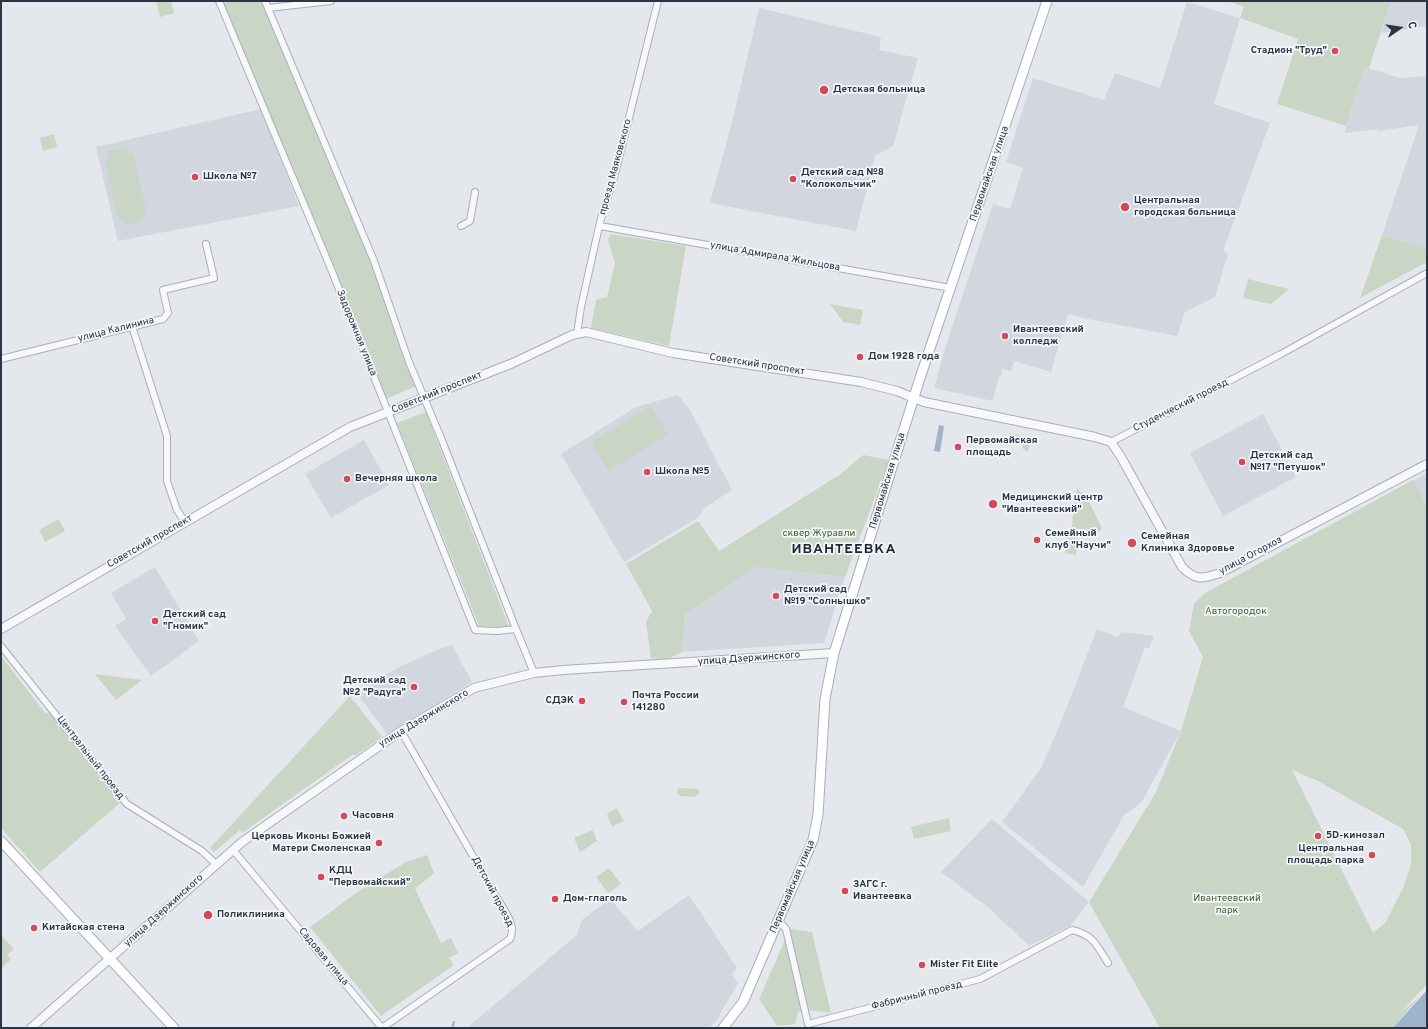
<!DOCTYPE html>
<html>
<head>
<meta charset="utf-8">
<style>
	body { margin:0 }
	#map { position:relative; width:1428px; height:1029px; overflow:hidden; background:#e4e7ec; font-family:Overpass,sans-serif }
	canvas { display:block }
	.frame { position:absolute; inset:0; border:2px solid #2b3445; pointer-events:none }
	.north { position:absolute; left:1380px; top:8px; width:40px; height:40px; -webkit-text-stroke:3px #f4f6f9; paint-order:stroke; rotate:77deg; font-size:11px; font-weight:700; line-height:16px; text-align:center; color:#2b3445 }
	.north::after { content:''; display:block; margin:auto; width:14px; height:18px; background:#2b3445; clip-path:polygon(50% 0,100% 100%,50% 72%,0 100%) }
</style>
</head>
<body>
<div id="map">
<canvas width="1428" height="1029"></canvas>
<div class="frame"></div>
<div class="north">С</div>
</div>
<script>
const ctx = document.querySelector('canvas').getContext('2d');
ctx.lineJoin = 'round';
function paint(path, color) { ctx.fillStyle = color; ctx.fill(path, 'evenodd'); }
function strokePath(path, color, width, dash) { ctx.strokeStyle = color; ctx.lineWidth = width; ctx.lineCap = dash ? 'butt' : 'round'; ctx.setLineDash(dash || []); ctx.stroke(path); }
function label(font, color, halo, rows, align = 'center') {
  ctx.font = font + ' Overpass,sans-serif'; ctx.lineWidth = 3.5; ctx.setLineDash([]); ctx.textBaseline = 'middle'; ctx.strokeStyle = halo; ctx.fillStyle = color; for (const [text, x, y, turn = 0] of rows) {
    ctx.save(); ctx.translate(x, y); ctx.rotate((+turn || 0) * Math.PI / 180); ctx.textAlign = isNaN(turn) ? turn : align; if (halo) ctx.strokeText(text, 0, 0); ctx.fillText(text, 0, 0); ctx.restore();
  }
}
const built = new Path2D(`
	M1391,1H1427V26L1381,33Z
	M1187,2L1240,18L1214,104L1270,123L1223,251L1228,254L1215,297L1185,312L1177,336L1083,318L1068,314L1051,372L1014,361L1011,371L1003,369L1001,376L999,375L993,401L934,388L948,339L993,204L1010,209L1023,168L1006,162L1033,78L1104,100L1115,73L1160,88Z
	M759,8L881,37L879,50L918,58L893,146L875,156L856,231L710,203L732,122Z
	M1365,67L1400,78L1427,76V249L1382,235L1419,125L1378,131V129L1344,133Z
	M261,109L299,206L118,241L96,147Z
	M678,395L690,410L732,490L703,509L699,517L624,562L561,454L636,407Z
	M1263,414L1296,477L1223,516L1190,453Z
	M364,440L389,485L331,518L305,474Z
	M1427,473V506L1413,481Z
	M155,567L199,641L151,676L115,626L126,619L111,593Z
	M755,567L845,577L824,643L682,652L685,615Z
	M1097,629L1118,637L1121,632L1154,636L1149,648L1145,647L1123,707L1181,731L1141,803L1124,815L1083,887L1002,822L1041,768L1059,727Z
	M452,645L472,682L387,734L356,692L395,669L437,650Z
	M992,819L1089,902L1070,926L1029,946L989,908L941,872Z
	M689,895L737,968L731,974L738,983L716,1021L709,1028H467L577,935L582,920L610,899L638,931Z`);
const green = new Path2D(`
	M156,1H171L174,13L160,17Z
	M219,1H266L374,261L401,351L416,386L386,399L364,353Z
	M1227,1H1391L1369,68L1365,67L1346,126L1277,104L1298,39L1240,18L1244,7Z
	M54,134L57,147L43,151L40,138Z
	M125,147L130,150L134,157L146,209L143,220C133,226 123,226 117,215L105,163L110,151Z
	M610,234L686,246L669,346L591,328L596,300L607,297L615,263L608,240Z
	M1382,235L1427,249V262L1360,298Z
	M1248,279L1289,289L1271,304L1243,298Z
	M830,304L863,310L860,325L843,322Z
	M651,406L668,435L608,471L591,442Z
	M426,412L509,627L479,626L397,423Z
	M1009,433L1031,438L1028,452L1022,448L1024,440L1008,436Z
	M863,455L889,460L845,577L755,567L685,615L682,652L667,659L651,658L646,622L652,611L626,564L698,521L719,551L842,473Z
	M1413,480L1427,506V984L1399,1014L1419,997L1393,1028H1160L1089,902L1156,792L1181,731L1203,657L1189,631L1194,604L1205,593ZM1292,770L1318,781L1403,829L1411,845V864L1404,886L1385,923L1373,933Z
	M1077,489L1086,496L1102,528L1099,532L1072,528L1075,494Z
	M59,519L65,531L45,542L39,530Z
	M1068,533L1079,535L1076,555L1065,553Z
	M1,656L46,714L49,712L121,802L40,872L1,828Z
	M95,674L142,680L116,700Z
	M350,696L382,737L356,755H352L242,833L240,830L214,852L210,848Z
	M678,788L699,789V794L695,797L680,796L677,792Z
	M617,808L624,821L612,827L607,814Z
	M949,818L951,831L914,839L911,827Z
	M593,830L597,841L580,852L574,838Z
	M427,855L434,873L415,889L441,943L451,938L458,953L449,958L454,965L381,1016L310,927L359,891L406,862Z
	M609,868L621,884L608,893L596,877Z
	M790,929L812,932L831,1013L807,1010L798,1012L795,1024L777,1026L759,999Z
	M1,935L14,949L7,955L11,959L1,969Z`);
const water = new Path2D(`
	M939,425L944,426L940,452L934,451Z
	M1427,990V1028H1393Z`);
const stream = new Path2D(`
	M452,1028L454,1022`);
const minor = new Path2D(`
	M219,1L331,269L475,630L497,631L516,629L534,673
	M265,1L374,261L409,362L441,438L516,629
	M268,8L331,1
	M461,226L470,221L475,192
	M600,226L951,288
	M132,326L167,436V481L177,510L185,522
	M577,334L581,307L600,222L616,170L658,1
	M1,359L163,319L168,313L163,290L214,278L206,244
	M1111,442L1281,354L1427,273
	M1,646L127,804L202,851L217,865
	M233,850L382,1028
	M779,921L786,929L808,1024L980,979L1072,930C1094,935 1097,946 1108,963
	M382,1028L510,939C517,925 504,910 497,898L401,731`);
const tertiary = new Path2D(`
	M1,629L350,427L513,363L572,335L586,332L673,353L861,382L897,391L924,402L1095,437L1111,442L1121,457L1182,567C1196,581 1202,579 1220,573L1427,464
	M31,1028L242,842L401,731L474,688L534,673L563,670L834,653`);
const secondary = new Path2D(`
	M1,841L174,1028
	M723,1028L743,1002L813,840L818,815L825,699L834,653L919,381L1047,1`);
const markers = [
	[1335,51,4,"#d1495b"],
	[824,90,5,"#d1495b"],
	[195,177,4,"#d1495b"],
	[793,179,4,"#d1495b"],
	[1125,207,5,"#d1495b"],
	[1005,336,4,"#d1495b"],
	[860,357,4,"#d1495b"],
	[958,447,4,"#d1495b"],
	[1242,462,4,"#d1495b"],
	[647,472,4,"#d1495b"],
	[347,479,4,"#d1495b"],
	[993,504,5,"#d1495b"],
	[1037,540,4,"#d1495b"],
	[1132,543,5,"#d1495b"],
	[776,596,4,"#d1495b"],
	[155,621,4,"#d1495b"],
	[414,687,4,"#d1495b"],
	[582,701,4,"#d1495b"],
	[624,702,4,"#d1495b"],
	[344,816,4,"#d1495b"],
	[1318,836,4,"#d1495b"],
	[379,843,4,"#d1495b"],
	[1372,855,4,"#d1495b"],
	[321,877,4,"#d1495b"],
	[845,891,4,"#d1495b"],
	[555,899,4,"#d1495b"],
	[208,915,5,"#d1495b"],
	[34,928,4,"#d1495b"],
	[922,965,4,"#d1495b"]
];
const poiNames = [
	["Стадион \"Труд\"",1327,51,"right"],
	["Детская больница",833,90],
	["Детский сад №8",801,173],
	["\"Колокольчик\"",801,185],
	["Школа №7",203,177],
	["Центральная",1134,201],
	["городская больница",1134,213],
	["Ивантеевский",1013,330],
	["колледж",1013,342],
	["Дом 1928 года",868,357],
	["Первомайская",966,441],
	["площадь",966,453],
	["Детский сад",1250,456],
	["№17 \"Петушок\"",1250,468],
	["Школа №5",655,472],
	["Вечерняя школа",355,479],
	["Медицинский центр",1002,498],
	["\"Ивантеевский\"",1002,510],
	["Семейный",1045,534],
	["клуб \"Научи\"",1045,546],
	["Семейная",1141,537],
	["Клиника Здоровье",1141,549],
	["Детский сад",784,590],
	["№19 \"Солнышко\"",784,602],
	["Детский сад",163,615],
	["\"Гномик\"",163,627],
	["Детский сад",406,681,"right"],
	["№2 \"Радуга\"",406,693,"right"],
	["Почта России",632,696],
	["141280",632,708],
	["СДЭК",574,701,"right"],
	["Часовня",352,816],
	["5D-кинозал",1326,836],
	["Церковь Иконы Божией",371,837,"right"],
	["Матери Смоленская",371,849,"right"],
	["Центральная",1364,849,"right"],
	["площадь парка",1364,861,"right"],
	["КДЦ",329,871],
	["\"Первомайский\"",329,883],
	["ЗАГС г.",853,885],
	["Ивантеевка",853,897],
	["Дом-глаголь",563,899],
	["Поликлиника",217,915],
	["Китайская стена",42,928],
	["Mister Fit Elite",930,965]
];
const streetNames = [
	["проезд Маяковского",616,167,-75],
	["Первомайская улица",990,174,-71],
	["улица Адмирала Жильцова",775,257,10],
	["улица Калинина",116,330,-14],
	["Задорожная улица",356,333,68],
	["Советский проспект",757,365,9],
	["Советский проспект",437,393,-22],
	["Студенческий проезд",1181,406,-27],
	["Первомайская улица",888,481,-73],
	["Советский проспект",150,542,-30],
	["улица Огорхоз",1251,556,-28],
	["улица Дзержинского",749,659,-4],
	["улица Дзержинского",424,719,-31],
	["Центральный проезд",90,758,52],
	["Первомайская улица",793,887,-67],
	["Детский проезд",492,892,62],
	["улица Дзержинского",164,911,-42],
	["Садовая улица",323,957,50],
	["Фабричный проезд",917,996,-14]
];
const parkNames = [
	["сквер Журавли",819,534],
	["Автогородок",1236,612],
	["Ивантеевский",1227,899],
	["парк",1227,911]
];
const districtNames = [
	["ИВАНТЕЕВКА",844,550]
];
paint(built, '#d2d6de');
paint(green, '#c9d6c5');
paint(water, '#9fb4cc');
strokePath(stream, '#9fb4cc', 2);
strokePath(minor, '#a9aeb7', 8);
strokePath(tertiary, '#a9aeb7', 10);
strokePath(secondary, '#a9aeb7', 11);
strokePath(minor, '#f7f8fa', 6);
strokePath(tertiary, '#f7f8fa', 8);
strokePath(secondary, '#fff', 9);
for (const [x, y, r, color] of markers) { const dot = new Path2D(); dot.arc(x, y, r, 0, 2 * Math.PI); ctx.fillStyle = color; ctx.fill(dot); strokePath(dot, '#f4f6f9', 1.5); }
label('bold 10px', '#2b3445', '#f4f6f9', poiNames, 'left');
label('10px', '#2b3445', '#f4f6f9', streetNames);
label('10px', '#3f6138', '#f4f6f9', parkNames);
ctx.letterSpacing = '1px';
label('bold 14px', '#1d2536', '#f4f6f9', districtNames);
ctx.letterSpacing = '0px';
</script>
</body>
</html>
